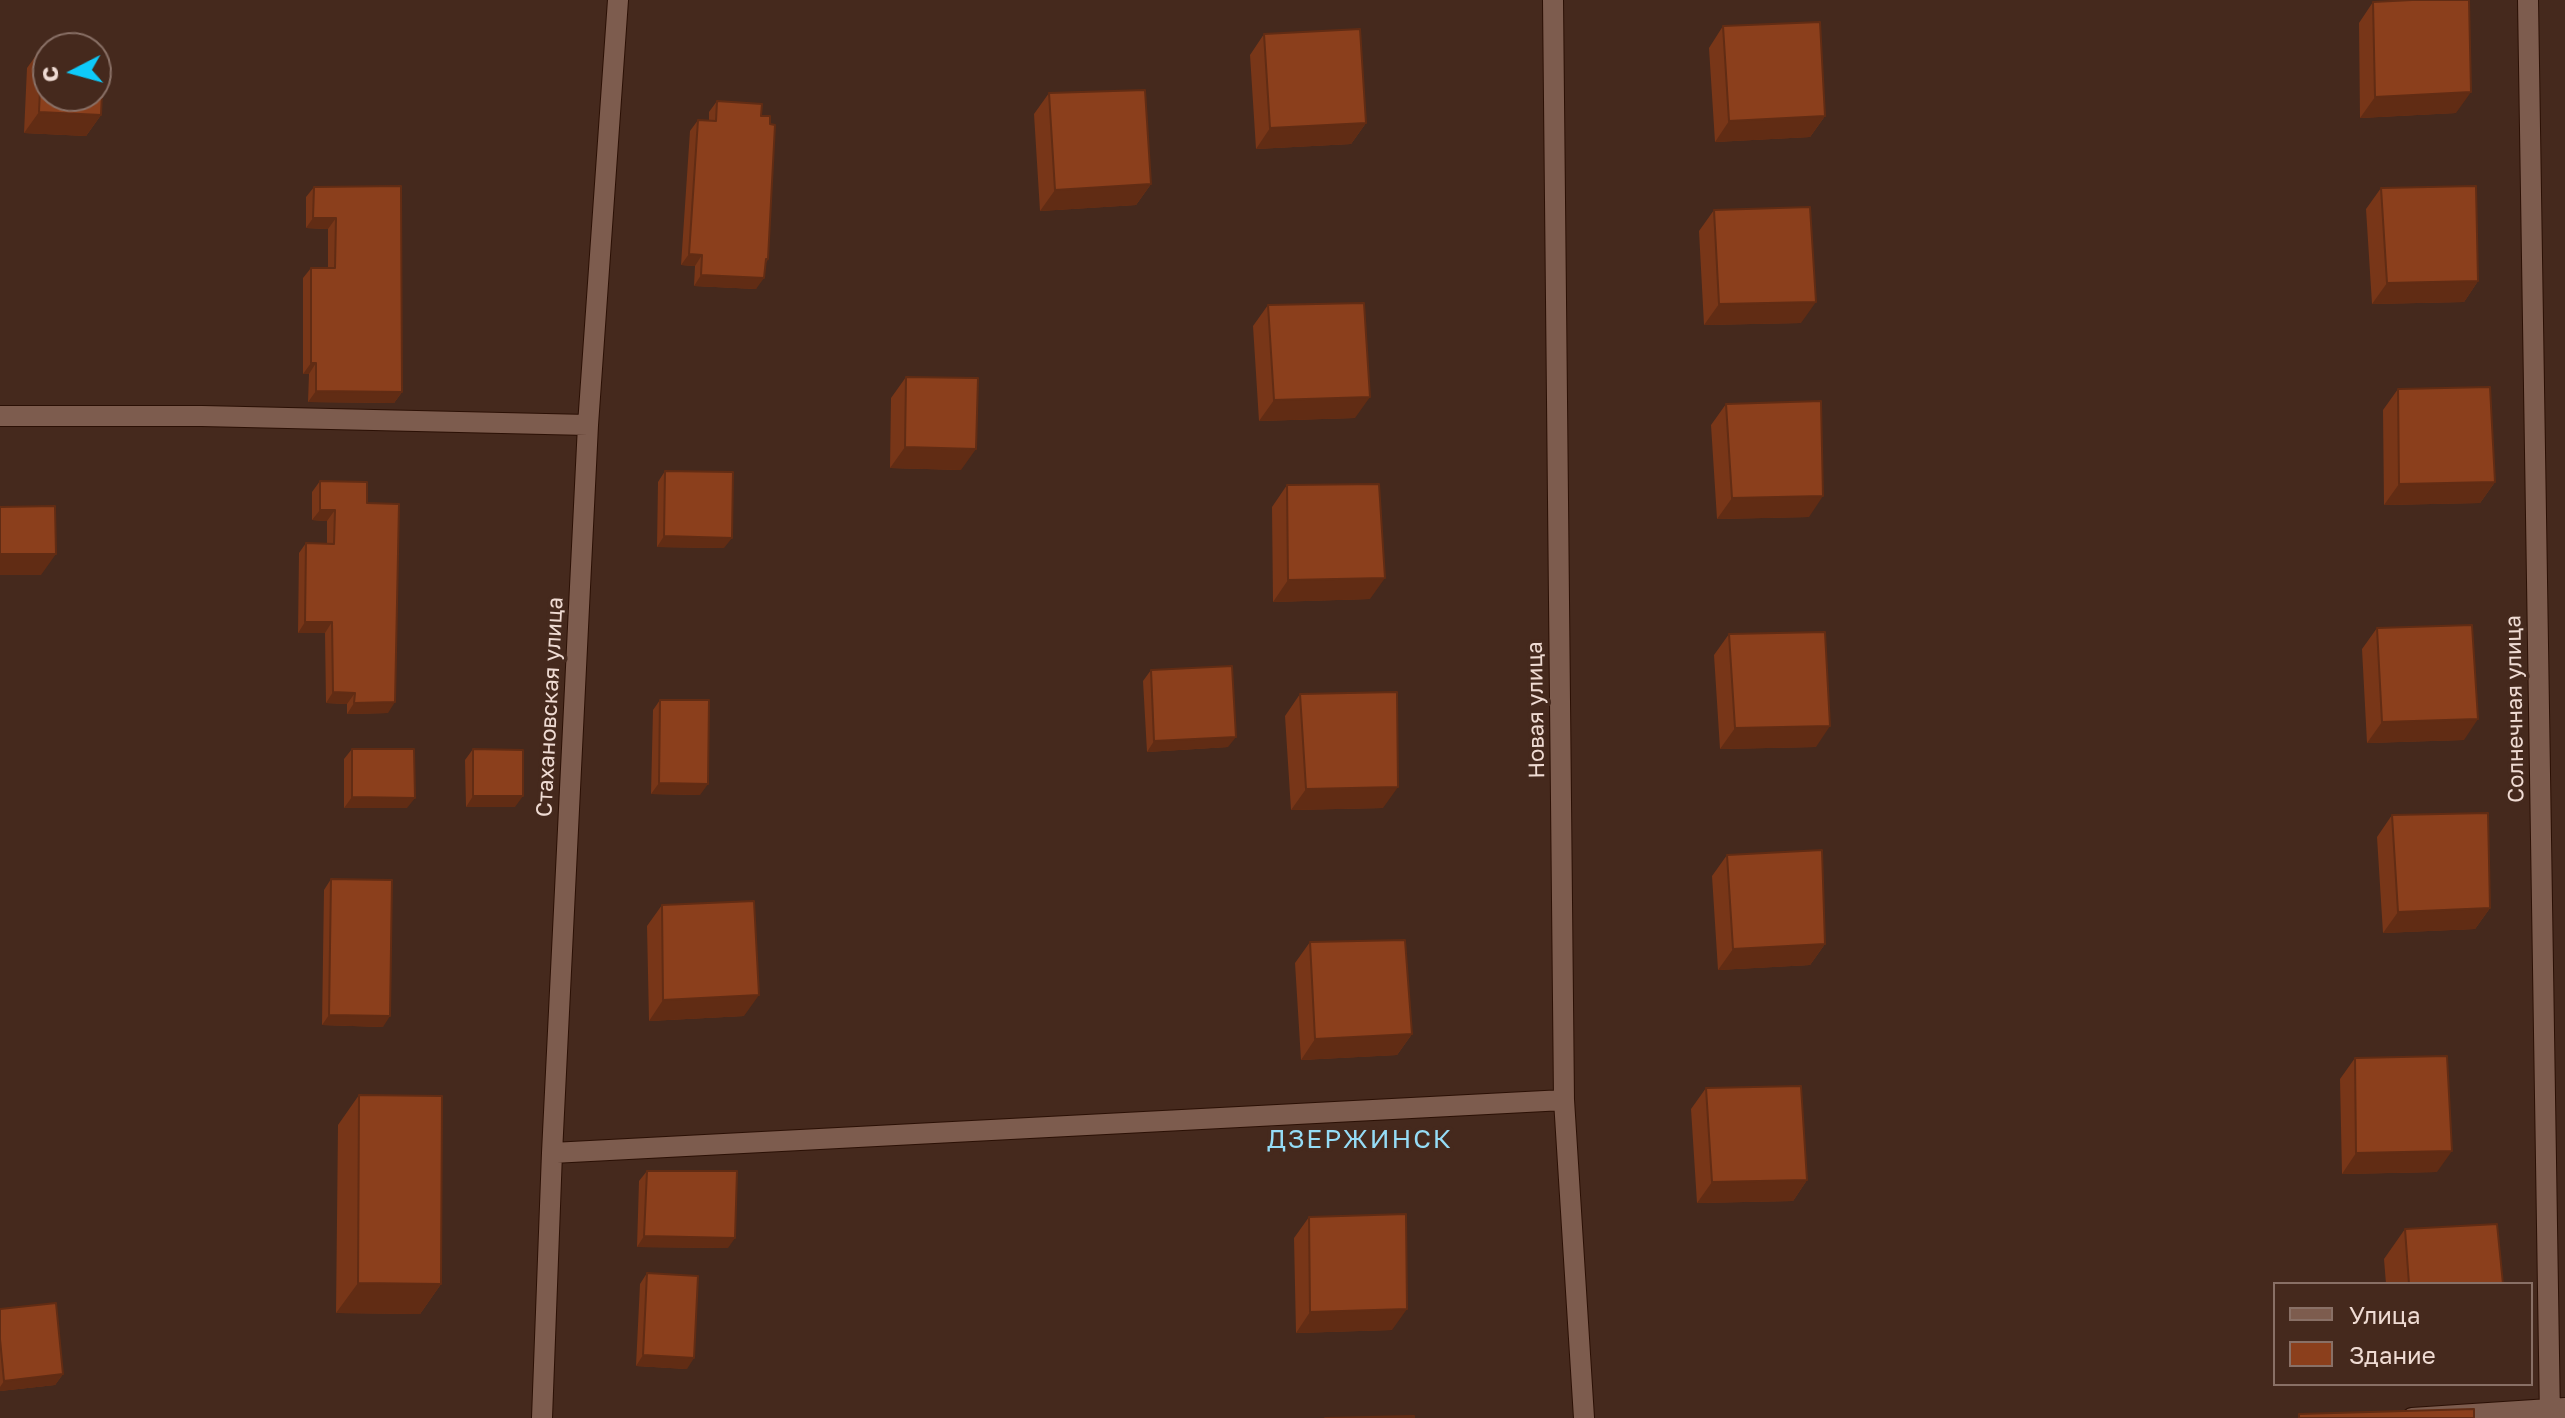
<!DOCTYPE html>
<html>
<head>
<meta charset="utf-8">
<style>
	body { margin:0 }
	#map { position:relative; width:2565px; height:1418px; overflow:hidden; background:#45291d; font-family:"Golos Text",sans-serif }
	canvas { display:block }
	.legend { position:absolute; left:2273px; top:1282px; width:260px; height:104px; box-sizing:border-box; background:#45291d; border:2px solid #897066; margin:0; padding:10px 14px; list-style:none; font-size:24px; color:#efdbd3 }
	.legend li { display:flex; align-items:center; gap:16px; height:40px }
	.legend b { width:40px; border:2px solid #897066 }
	.north { position:absolute; left:32px; top:32px; width:80px; height:80px; box-sizing:border-box; background:#45291d; border:2px solid #897066; border-radius:50%; rotate:264deg; font-size:22px; font-weight:700; line-height:32px; text-align:center; color:#efdbd3 }
	.north::after { content:''; display:block; margin:auto; width:28px; height:36px; background:#0ecafa; clip-path:polygon(50% 0,100% 100%,50% 72%,0 100%) }
</style>
</head>
<body>
<div id="map">
<canvas width="2565" height="1418"></canvas>
<ul class="legend">
<li><b style="height:10px;background:#7d5c4e"></b>Улица</li>
<li><b style="height:22px;background:#8b3f1c"></b>Здание</li>
</ul>
<div class="north">С</div>
</div>
<script>
const ctx = document.querySelector('canvas').getContext('2d');
ctx.lineJoin = 'round';
function strokePath(path, color, width, dash) { ctx.strokeStyle = color; ctx.lineWidth = width; ctx.lineCap = dash ? 'butt' : 'round'; ctx.setLineDash(dash || []); ctx.stroke(path); }
function paint(path, color) { ctx.fillStyle = color; ctx.fill(path, 'evenodd'); }
function label(font, color, halo, rows, align = 'center') {
  ctx.font = font + ' "Golos Text",sans-serif'; ctx.lineWidth = 7; ctx.setLineDash([]); ctx.textBaseline = 'middle'; ctx.strokeStyle = halo; ctx.fillStyle = color; for (const [text, x, y, turn = 0] of rows) {
    ctx.save(); ctx.translate(x, y); ctx.rotate((+turn || 0) * Math.PI / 180); ctx.textAlign = isNaN(turn) ? turn : align; if (halo) ctx.strokeText(text, 0, 0); ctx.fillText(text, 0, 0); ctx.restore();
  }
}
const minor = new Path2D(`
	M1553,0L1564,1100L1584,1418
	M2528,0L2550,1418
	M0,416H202L588,425
	M552,1153L1564,1100
	M542,1418L552,1153L588,425L618,0
	M2412,1418L2565,1408`);
const wall = new Path2D(`
	M2373,2L2456,113L2360,118L2359,23Z
	M1723,26L1825,116L1810,137L1715,142L1709,48Z
	M1264,34L1366,123L1351,144L1256,149L1250,55Z
	M42,47L101,115L86,136L24,133L27,68Z
	M1049,93L1151,184L1136,205L1040,211L1034,114Z
	M717,101L761,116L768,259L766,263L756,289L694,286L695,266L681,265L690,131L698,120L709,121V112Z
	M401,186L402,392L394,403L308,402L309,374H303V278L311,268H328V229L306,228V197L314,187Z
	M2381,188L2478,281L2464,302L2372,304L2366,209Z
	M1714,210L1801,323L1704,325L1699,231Z
	M1268,305L1355,418L1259,421L1253,326Z
	M906,377L961,470L890,468L891,398Z
	M2398,389L2495,482L2480,503L2384,505L2383,410Z
	M1726,404L1809,517L1717,519L1711,425Z
	M665,471L724,548L657,547L658,482Z
	M320,481L367,503L388,713L347,714V704L326,703L325,633H298L299,553L306,543L327,544V521L312,520V492Z
	M1287,485L1370,599L1273,602L1272,507Z
	M2377,628L2464,740L2367,743L2362,649Z
	M1729,634L1816,747L1720,749L1714,655Z
	M1151,670L1228,747L1147,752L1143,681Z
	M1300,694L1383,808L1291,810L1285,716Z
	M660,700L700,795L651,794L653,710Z
	M352,749L407,808H344V759Z
	M473,749L515,807H466L465,760Z
	M2392,815L2490,908L2475,929L2383,933L2377,837Z
	M1727,855L1825,944L1810,965L1718,970L1712,876Z
	M331,879L383,1027L322,1025L324,890Z
	M662,905L744,1016L649,1021L647,926Z
	M1310,942L1412,1034L1397,1055L1301,1060L1295,963Z
	M2355,1058L2437,1172L2342,1174L2340,1079Z
	M1706,1088L1807,1180L1793,1201L1697,1203L1691,1109Z
	M359,1095L441,1284L420,1314L336,1313L338,1125Z
	M647,1171L728,1248L637,1247L639,1181Z
	M1309,1217L1392,1330L1296,1333L1294,1238Z
	M2405,1229L2503,1284H2386L2384,1259Z
	M647,1273L687,1369L636,1366L640,1284Z
	M0,1309L63,1374L55,1385L0,1391Z`);
const shadedWall = new Path2D(`
	M2471,92L2456,113L2360,118L2375,97Z
	M39,112L101,115L86,136L24,133Z
	M1825,116L1810,137L1715,142L1729,121Z
	M1366,123L1351,144L1256,149L1270,128Z
	M1151,184L1136,205L1040,211L1055,190Z
	M313,218H336L328,229L306,228Z
	M689,254L702,255L695,266L681,265Z
	M701,275L764,278L756,289L694,286Z
	M2478,281L2464,302L2372,304L2387,283Z
	M1816,302L1801,323L1704,325L1719,304Z
	M311,363H316L309,374H303Z
	M316,391L402,392L394,403L308,402Z
	M1370,397L1355,418L1259,421L1274,400Z
	M905,447L976,449L961,470L890,468Z
	M2495,482L2480,503L2384,505L2399,484Z
	M1823,496L1809,517L1717,519L1732,498Z
	M320,510H335L327,521L312,520Z
	M664,536L732,538L724,548L657,547Z
	M0,554H56L41,575H0Z
	M1385,578L1370,599L1273,602L1288,580Z
	M305,622H332L325,633H298Z
	M333,692L355,693L347,704L326,703Z
	M395,702L388,713L347,714L354,703Z
	M2478,719L2464,740L2367,743L2382,722Z
	M1830,726L1816,747L1720,749L1735,728Z
	M1236,737L1228,747L1147,752L1154,741Z
	M659,783L708,784L700,795L651,794Z
	M1398,787L1383,808L1291,810L1306,789Z
	M473,796H523L515,807H466Z
	M352,797L415,798L407,808H344Z
	M2490,908L2475,929L2383,933L2398,912Z
	M1825,944L1810,965L1718,970L1733,949Z
	M759,995L744,1016L649,1021L663,1000Z
	M329,1015L390,1016L383,1027L322,1025Z
	M1412,1034L1397,1055L1301,1060L1315,1039Z
	M2452,1151L2437,1172L2342,1174L2356,1153Z
	M1807,1180L1793,1201L1697,1203L1712,1182Z
	M644,1236L735,1238L728,1248L637,1247Z
	M358,1283L441,1284L420,1314L336,1313Z
	M1407,1309L1392,1330L1296,1333L1310,1312Z
	M643,1355L694,1358L687,1369L636,1366Z
	M63,1374L55,1385L0,1391V1387L4,1381Z`);
const building = new Path2D(`
	M2412,0H2469L2471,92L2375,97L2373,2Z
	M1820,22L1825,116L1729,121L1723,26Z
	M1360,29L1366,123L1270,128L1264,34Z
	M42,47L58,48H48V96H96V50H104L101,115L39,112Z
	M1145,90L1151,184L1055,190L1049,93Z
	M717,101L762,104L761,116H770V124L775,125L768,259H766L764,278L701,275L702,255L689,254L698,120L716,121Z
	M401,186L402,392L316,391V363H311V268H335L336,218H313L314,187Z
	M2476,186L2478,281L2387,283L2381,188Z
	M1810,207L1816,302L1719,304L1714,210Z
	M1364,303L1370,397L1274,400L1268,305Z
	M906,377L978,378L976,449L905,447Z
	M2490,387L2495,482L2399,484L2398,389Z
	M1821,401L1823,496L1732,498L1726,404Z
	M665,471L733,472L732,538L664,536Z
	M320,481L367,482V503L399,504L395,702L354,703L355,693L333,692L332,622H305L306,543L334,544L335,510H320Z
	M1379,484L1385,578L1288,580L1287,485Z
	M55,506L56,554H0V507Z
	M2472,625L2478,719L2382,722L2377,628Z
	M1825,632L1830,726L1735,728L1729,634Z
	M1232,666L1236,737L1154,741L1151,670Z
	M1397,692L1398,787L1306,789L1300,694Z
	M660,700H709L708,784L659,783Z
	M352,749H414L415,798L352,797Z
	M473,749L523,750V796H473Z
	M2488,813L2490,908L2398,912L2392,815Z
	M1822,850L1825,944L1733,949L1727,855Z
	M331,879L392,880L390,1016L329,1015Z
	M754,901L759,995L663,1000L662,905Z
	M1405,940L1412,1034L1315,1039L1310,942Z
	M2447,1056L2452,1151L2356,1153L2355,1058Z
	M1801,1086L1807,1180L1712,1182L1706,1088Z
	M359,1095L442,1096L441,1284L358,1283Z
	M647,1171H737L735,1238L644,1236Z
	M1406,1214L1407,1309L1310,1312L1309,1217Z
	M2497,1224L2503,1284H2409L2405,1229Z
	M647,1273L698,1276L694,1358L643,1355Z
	M56,1303L63,1374L4,1381L0,1339V1309Z
	M2474,1409V1418H2299V1414Z
	M1414,1416V1418H1325Z`);
const streetNames = [
	["Стахановская улица",550,707,-87],
	["Солнечная улица",2515,709,-91],
	["Новая улица",1536,710,-91]
];
const quarterNames = [
	["ДЗЕРЖИНСК",1360,1140]
];
strokePath(minor, '#2b1005', 22);
strokePath(minor, '#7d5c4e', 20);
paint(wall, '#783618');
paint(shadedWall, '#612c14');
paint(building, '#8b3f1c');
strokePath(building, '#612c14', 2);
label('22px', '#efdbd3', '#45291d', streetNames);
ctx.letterSpacing = '2px';
label('26px', '#95dcf6', '#45291d', quarterNames);
ctx.letterSpacing = '0px';
</script>
</body>
</html>
